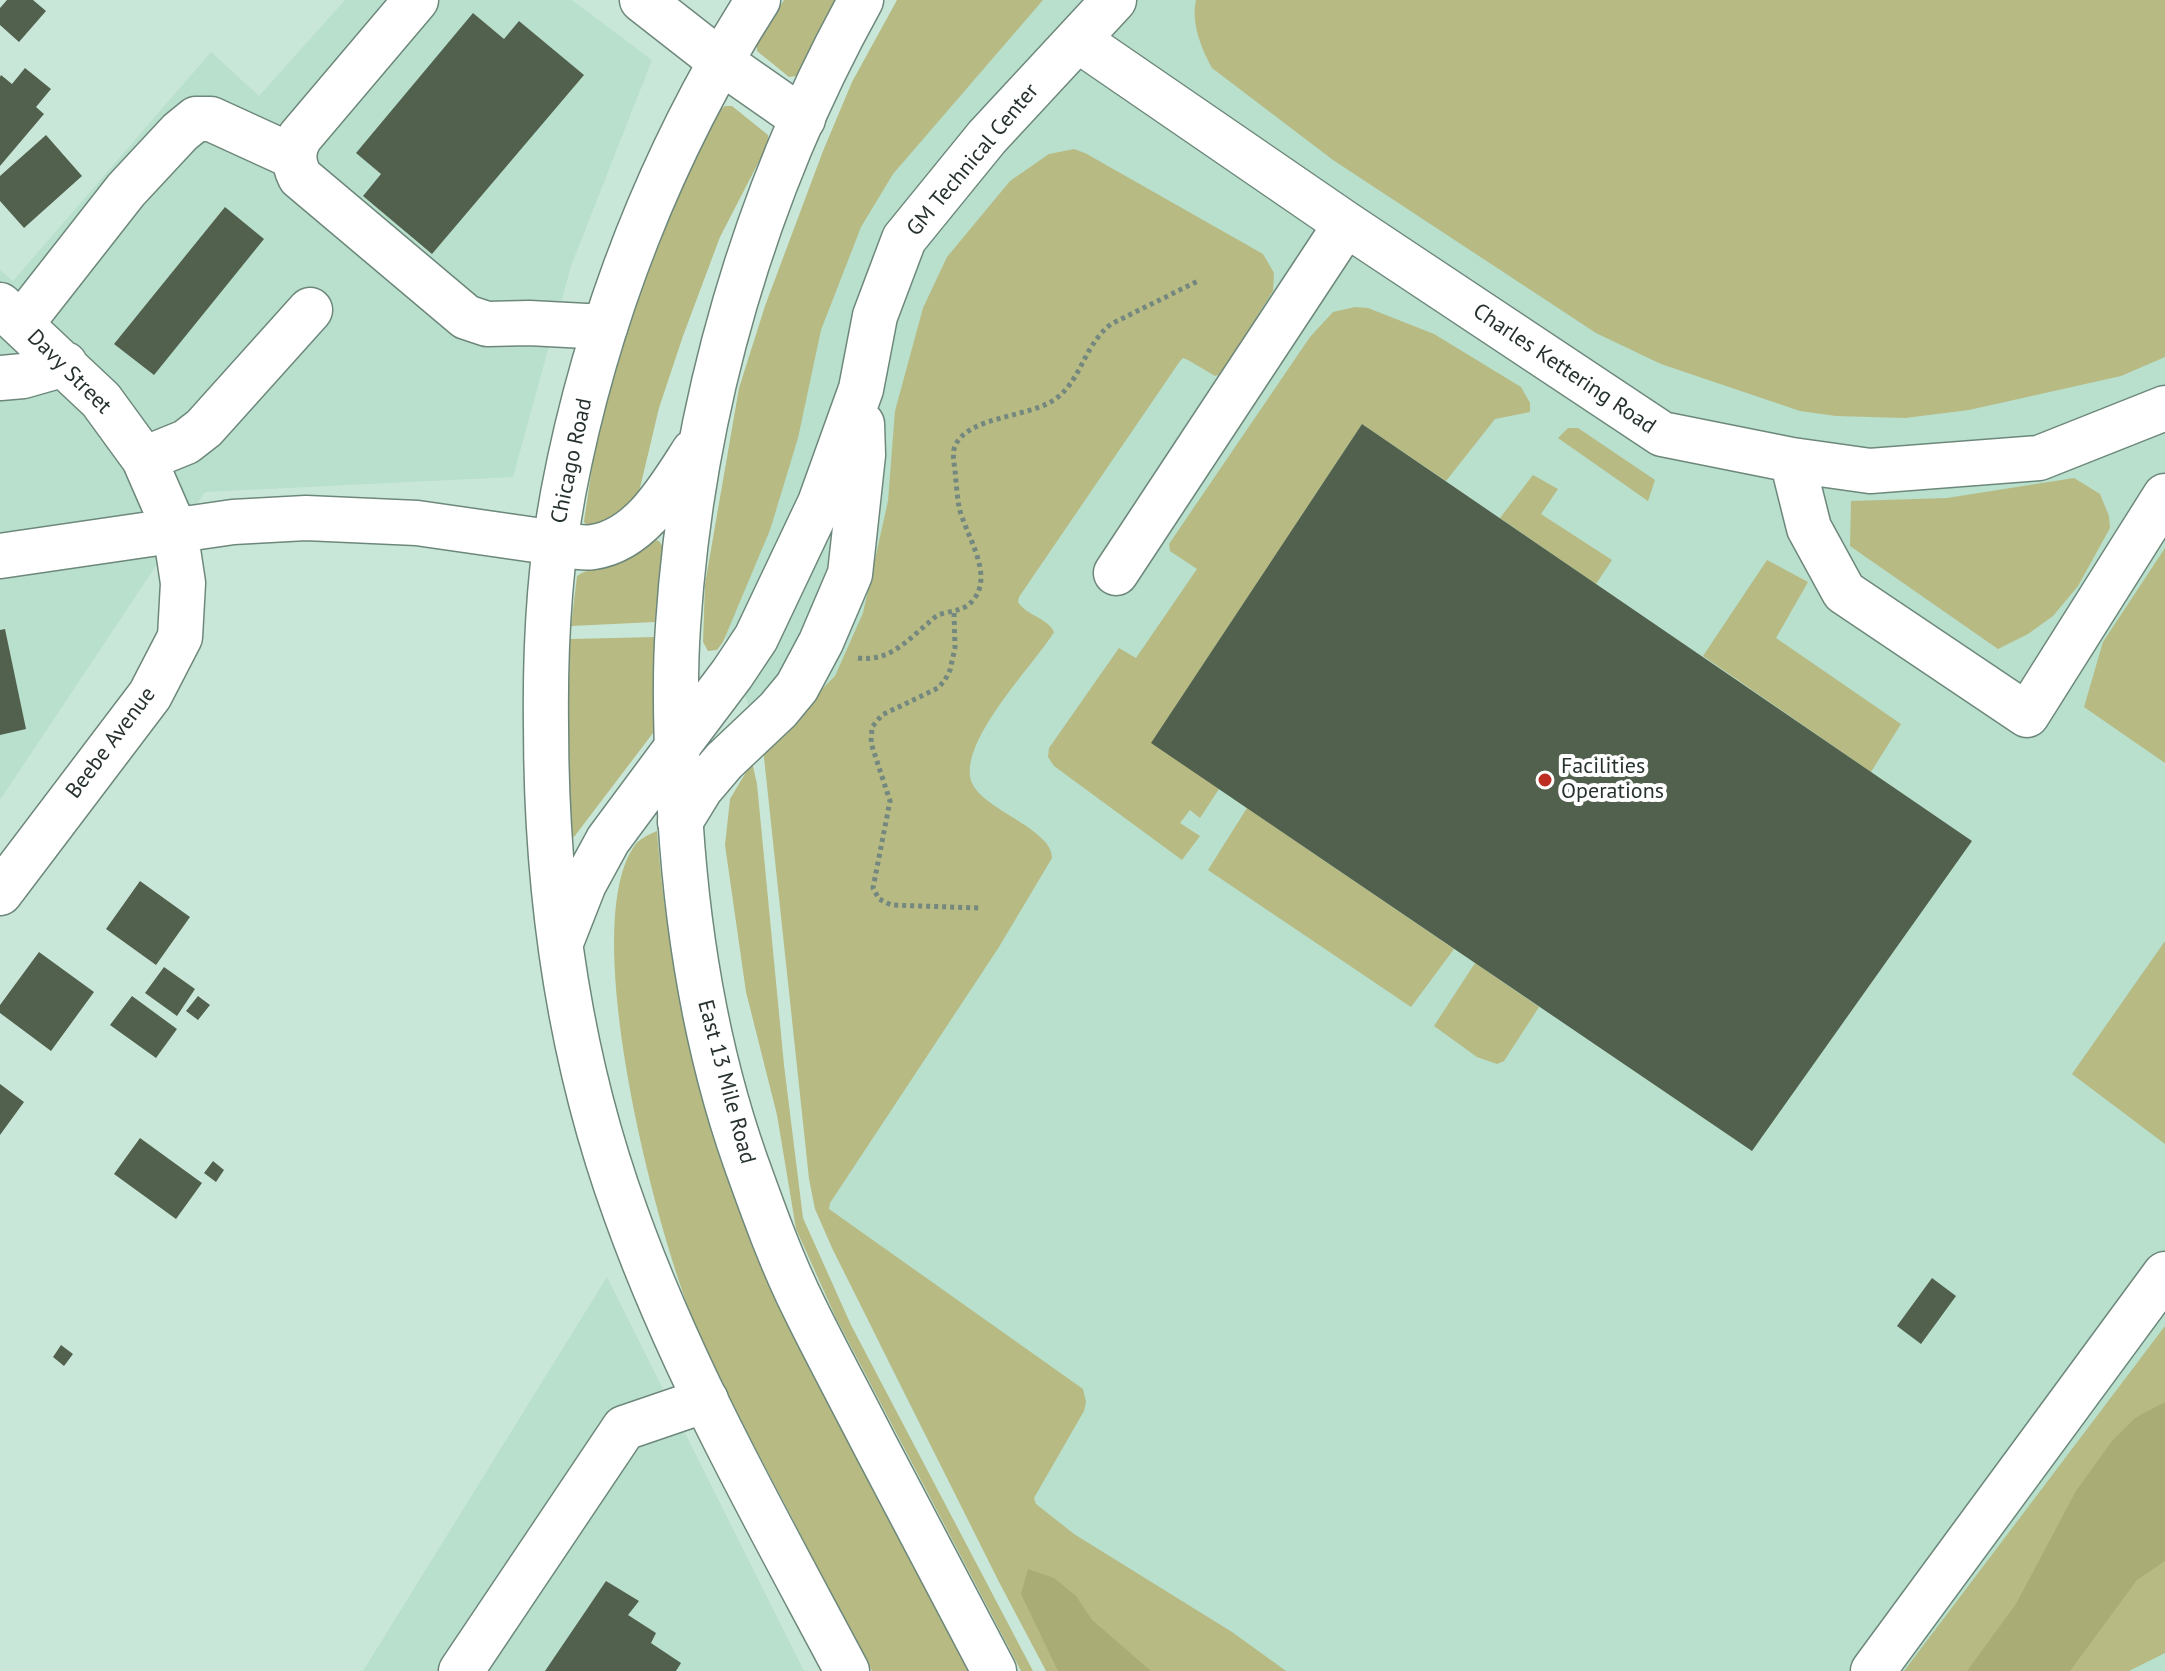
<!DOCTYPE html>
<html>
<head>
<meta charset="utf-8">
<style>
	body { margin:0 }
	canvas { display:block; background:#c9e7d9 }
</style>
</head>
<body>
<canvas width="2165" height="1671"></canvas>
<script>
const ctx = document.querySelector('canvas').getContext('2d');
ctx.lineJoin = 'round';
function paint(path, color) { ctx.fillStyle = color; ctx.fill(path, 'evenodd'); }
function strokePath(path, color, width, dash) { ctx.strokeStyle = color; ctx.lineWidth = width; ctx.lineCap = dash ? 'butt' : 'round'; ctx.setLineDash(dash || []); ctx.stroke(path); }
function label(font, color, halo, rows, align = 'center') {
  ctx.font = font + ' "PT Sans",sans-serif'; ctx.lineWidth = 8; ctx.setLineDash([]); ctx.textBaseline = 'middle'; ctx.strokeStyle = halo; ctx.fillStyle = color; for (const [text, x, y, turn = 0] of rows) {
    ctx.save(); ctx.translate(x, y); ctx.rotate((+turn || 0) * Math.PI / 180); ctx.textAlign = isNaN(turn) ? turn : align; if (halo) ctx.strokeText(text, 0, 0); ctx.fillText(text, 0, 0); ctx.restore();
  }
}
const built = new Path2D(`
	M345,0H572L652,60L571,266L513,477L205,492L0,800V270L13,281L211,52L259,96Z
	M905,0H2165V1671H1046L897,1380L815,1209L763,748L726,640L723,622Z
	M607,1277L804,1671H363Z`);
const green = new Path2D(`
	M784,0H835L803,69L796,76L789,77L757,51V43Z
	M897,0H1043L893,174L861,227L821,330L798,438L770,530L723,642L717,650L708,651L703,642L705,584L739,388L765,306L823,151L852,82Z
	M1196,0H2165V357L2121,376L1969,410L1905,418L1836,416L1800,411L1661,364L1596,333L1333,160L1212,68C1201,47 1191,24 1196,0Z
	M725,106H732L768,135L769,142L720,237L683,336L659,408L640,488L626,509L610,524L587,528L584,521C589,491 592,460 599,430C626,320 668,215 717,113Z
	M1074,149L1085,153L1263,254L1274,273L1273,291L1221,374L1215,376L1188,360L1183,358L1180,361L1019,597L1018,602C1027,616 1048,618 1054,632C1035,664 953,746 973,785C987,811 1053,830 1052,858L999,947L830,1203L829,1209L1083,1389L1086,1402L1084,1411L1034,1498L1036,1504L1074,1534L1232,1632L1286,1671H1046L999,1582L832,1248L815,1209L809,1179L763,748L835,676L863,613L888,501L895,411L923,308L947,257L1010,181L1049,154Z
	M1355,307L1368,308L1434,334L1521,387L1530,403V412L1495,419L1446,481L1362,424L1152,742L1219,789L1200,818L1190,810L1180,823L1200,836L1182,860L1054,766L1048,757L1049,748L1119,648L1136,658L1197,569L1170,551L1169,544L1310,337L1333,312Z
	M1568,428H1578L1655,480L1648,501L1558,438Z
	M1533,475L1558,489L1541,514L1612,560L1596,584L1500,518Z
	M2074,478L2100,494L2109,516L2110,528L2078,586L2053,616L2028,634L1998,649L1850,546L1851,501L1947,498Z
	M652,539L659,541L663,547L655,622L571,626L577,576C586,569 597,570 608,566C624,559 638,549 652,539Z
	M2165,548V763L2084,707L2103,642Z
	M1767,560L1808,582L1776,638L1901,724L1871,772L1703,656Z
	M655,637L653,733L574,837L570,835L567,779L570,639Z
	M752,762L757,784L784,1065L803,1218L851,1325L1033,1671H1021L836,1318L796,1229L777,1115L746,992L725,845L730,799Z
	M1247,808L1454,949L1411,1007L1208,870Z
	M657,831C665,938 686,1045 719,1148L970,1671H872C837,1605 803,1539 768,1472C743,1424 717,1376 696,1326C657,1234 578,933 633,848C638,839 648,835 657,831Z
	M2165,941V1144L2072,1074Z
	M1475,963L1539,1007L1504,1061L1497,1064L1477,1057L1434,1026Z
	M2165,1326V1653L2129,1671H1904Z`);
const forest = new Path2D(`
	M2165,1402V1561L2137,1580L2070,1671H1967L2016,1604L2076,1491L2112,1441L2135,1418Z
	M1028,1569L1054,1578L1076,1596L1092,1620L1151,1671H1058L1021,1594Z`);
const building = new Path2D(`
	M7,0H33L46,11L19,42L0,25V8Z
	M473,13L504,39L519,21L584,75L432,254L363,196L381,174L356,153Z
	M25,68L51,89L36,107L44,114L0,166V77L1,75L12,84Z
	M46,135L82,176L24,228L0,201V176Z
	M225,207L264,239L154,375L114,344Z
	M1362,424L1972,841L1752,1151L1151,743Z
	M5,629L26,729L0,735V630Z
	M140,881L190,917L156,965L106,929Z
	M39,952L94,992L51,1051L0,1013V1005Z
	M164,967L195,989L177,1016L145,993Z
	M132,996L177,1029L156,1058L110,1025Z
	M198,996L210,1005L198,1020L186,1011Z
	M0,1084L24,1102L0,1135Z
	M140,1138L202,1183L176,1219L114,1174Z
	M213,1161L224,1170L216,1182L204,1173Z
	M1932,1278L1956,1296L1921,1344L1897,1326Z
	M61,1345L73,1354L64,1366L53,1357Z
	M606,1581L639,1601L628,1615L656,1633L651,1643L681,1663L676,1671H545Z`);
const path = new Path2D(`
	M954,613L955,648L950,670L945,680L938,688L882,715L872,727L871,743L890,801L873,888L879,899L891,905L980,908
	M858,658C888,662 906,642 927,624C931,621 936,615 941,614C954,610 965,611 974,599C994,573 965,534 959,507C957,495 956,482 955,470C954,462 952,454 955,446C968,415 1033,418 1058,397C1083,376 1083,347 1111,324L1200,280`);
const minor = new Path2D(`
	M416,0L300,137C292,151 293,163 300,177L466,317L487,324L529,323L605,327
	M642,0L720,61L803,119
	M1078,40L1346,224L1662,434L1792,460L1870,471L2039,458L2165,408
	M0,305L101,400L144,459L175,530L183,583L180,637L150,695L0,893
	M21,324L126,190L180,132L196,119H211L294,157
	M0,378L23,376L65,364
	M144,459L186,442L204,428L310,310
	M1792,460L1809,528L1844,592L2027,715L2165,496
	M0,556L233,522L306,518L417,523L556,543
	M1116,573L1346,224
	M677,747L732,674L756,638L820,503L861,389L875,316L904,239L987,137L1114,0
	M680,822L701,788L724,761L778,710L797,687L821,642L850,574L863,455L862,424
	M461,1671L624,1428L706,1400
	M1873,1671L2165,1274`);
const major = new Path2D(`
	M758,0C662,150 596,319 563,494C549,570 545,648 546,725C546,890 569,1058 626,1214C683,1373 768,1522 847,1671
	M861,0C755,191 692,408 678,626C674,682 676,738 679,794C685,919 704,1043 745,1160C763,1210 781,1261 805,1309C827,1354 851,1398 874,1443C914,1519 954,1595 994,1671
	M556,543C567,545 581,549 593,547C641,540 670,488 694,451
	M562,940L584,884L608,840L677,747`);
const markers = [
	[1545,780,8,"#bd2f23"]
];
const streetNames = [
	["GM Technical Center",973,160,-50],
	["Charles Kettering Road",1564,369,34],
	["Davy Street",69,372,45],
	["Chicago Road",572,461,-78],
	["Beebe Avenue",111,743,-53],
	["East 13 Mile Road",726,1082,75]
];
const poiNames = [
	["Facilities",1561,767],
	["Operations",1561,792]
];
paint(built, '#b9dfcd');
paint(green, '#b7ba83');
paint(forest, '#a9ac75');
paint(building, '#52614d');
strokePath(minor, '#6d887b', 47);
strokePath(major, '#6d887b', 47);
strokePath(path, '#74887f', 5, [4, 4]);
strokePath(minor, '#fff', 44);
strokePath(major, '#fff', 44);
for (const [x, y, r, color] of markers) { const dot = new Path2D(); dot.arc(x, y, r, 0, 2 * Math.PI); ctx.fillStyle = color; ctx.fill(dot); strokePath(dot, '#fff', 3); }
label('22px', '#27322d', '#fff', streetNames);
label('22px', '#27322d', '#fff', poiNames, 'left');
</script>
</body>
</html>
